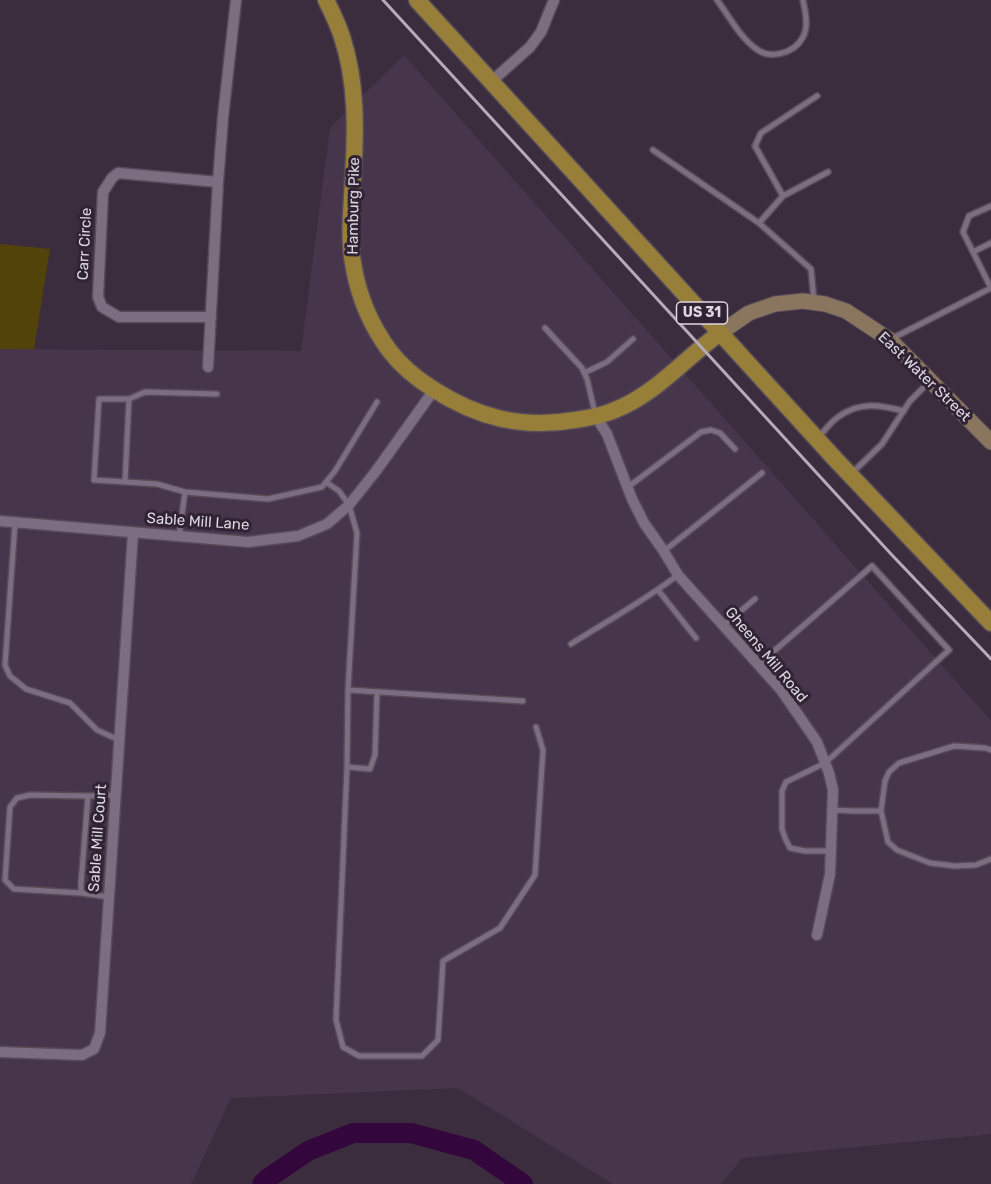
<!DOCTYPE html>
<html>
<head>
<meta charset="utf-8">
<style>
	body { margin:0 }
	canvas { display:block; background:#3b2d3e }
</style>
</head>
<body>
<canvas width="991" height="1184"></canvas>
<script>
const ctx = document.querySelector('canvas').getContext('2d');
ctx.lineJoin = 'round';
function paint(path, color) { ctx.fillStyle = color; ctx.fill(path, 'evenodd'); }
function strokePath(path, color, width, dash) { ctx.strokeStyle = color; ctx.lineWidth = width; ctx.lineCap = dash ? 'butt' : 'round'; ctx.setLineDash(dash || []); ctx.stroke(path); }
function label(font, color, halo, rows, align = 'center') {
  ctx.font = font + ' Rubik,sans-serif'; ctx.lineWidth = 6; ctx.setLineDash([]); ctx.textBaseline = 'middle'; ctx.strokeStyle = halo; ctx.fillStyle = color; for (const [text, x, y, turn = 0] of rows) {
    ctx.save(); ctx.translate(x, y); ctx.rotate((+turn || 0) * Math.PI / 180); ctx.textAlign = isNaN(turn) ? turn : align; if (halo) ctx.strokeText(text, 0, 0); ctx.fillText(text, 0, 0); ctx.restore();
  }
}
const built = new Path2D(`
	M404,55L991,721V1134L742,1158L721,1184H613L458,1088L231,1098L191,1184H0V349L301,351L330,128Z`);
const green = new Path2D(`
	M0,244L50,249L34,349H0Z`);
const river = new Path2D(`
	M262,1184L267,1179L308,1151L353,1133H411L474,1150L523,1184`);
const lane = new Path2D(`
	M717,0C729,16 739,36 755,48C769,60 794,54 803,37C809,26 805,11 803,0
	M653,150L759,223
	M783,196L828,172
	M991,206L969,216L963,232L991,288
	M973,252L991,243
	M814,301L811,269L759,223L783,196L755,146L761,133L817,96
	M545,328L582,368L587,379L595,413
	M891,339L991,288
	M584,373L607,362L633,339
	M217,394L145,392L129,399H99L94,480L157,484L185,492L268,499L322,487L335,471L377,402
	M818,438C824,431 831,422 838,417C860,401 880,405 904,411
	M852,473L882,444L910,401L929,382
	M125,482L129,399
	M326,482L339,491L349,505L357,533L348,690L347,767L370,769L375,755L377,692
	M628,487L701,432L711,430L720,433L735,449
	M15,523L5,665L10,676L26,689L70,703L97,730L119,740
	M179,537L185,492
	M664,551L762,473
	M658,590L696,638
	M723,626L755,599
	M571,644C607,621 644,601 678,575
	M758,665L872,566L949,650L825,763L786,782L782,791V829L785,838L790,848L805,851H831
	M348,690L523,701
	M991,750L985,748L954,746L899,763L889,772L885,781L881,811L888,842L897,850L912,856L930,863L955,866L976,865L991,859
	M347,767L336,1020L343,1047L359,1056H422L438,1040L443,961L500,928L535,875L543,750L536,727
	M88,796L30,795L17,798L10,807L5,880L14,889L81,893L109,897
	M832,810L854,811H881
	M81,893V883L88,796L116,795`);
const street = new Path2D(`
	M492,81L530,47L541,32L554,0
	M211,317H119L102,307L98,297L103,192L112,178L118,173L218,182
	M208,367L218,182L223,117L236,0
	M596,417L607,434L632,499L644,523L663,550L678,575L781,690L817,742L829,773L833,790L830,874L817,935
	M0,521L248,542L298,536L327,524L349,505L376,471L434,390
	M0,1052L82,1055L94,1049L100,1033L133,533`);
const secondary = new Path2D(`
	M720,333L749,313L775,304L803,301L825,304L846,311L890,340L991,442`);
const primary = new Path2D(`
	M326,0C332,12 338,24 342,37C357,82 356,130 353,177C352,205 348,235 353,263C358,295 370,324 389,350C401,366 417,379 433,389C478,418 522,429 575,420C589,418 602,416 615,410C656,394 685,358 720,333
	M417,0L836,460L991,623`);
const rail = new Path2D(`
	M383,0L891,554L991,659`);
const shields = [
	[702,313,51]
];
const shieldNames = [
	["US 31",702,313]
];
const streetNames = [
	["Hamburg Pike",354,206,-89],
	["Carr Circle",85,244,-87],
	["East Water Street",924,377,44],
	["Sable Mill Lane",198,522,4],
	["Gheens Mill Road",766,655,50],
	["Sable Mill Court",98,838,-86]
];
paint(built, '#47354b');
paint(green, '#52430a');
strokePath(river, '#33063c', 20);
strokePath(lane, '#574b59', 8);
strokePath(street, '#574b59', 13);
strokePath(secondary, '#574b59', 17);
strokePath(primary, '#574b59', 19);
strokePath(lane, '#7d6d81', 5);
strokePath(street, '#7d6d81', 10);
strokePath(secondary, '#8a765e', 15);
strokePath(primary, '#977f3a', 16);
strokePath(rail, '#b6acb9', 3);
for (const [x, y, w] of shields) { const box = new Path2D(); box.roundRect(x - w / 2, y - 11, w, 22, 4.5); ctx.fillStyle = '#302333'; ctx.fill(box); strokePath(box, '#dfd6e1', 1.5); }
label('bold 14px', '#dfd6e1', null, shieldNames);
label('15px', '#dfd6e1', '#302333', streetNames);
</script>
</body>
</html>
